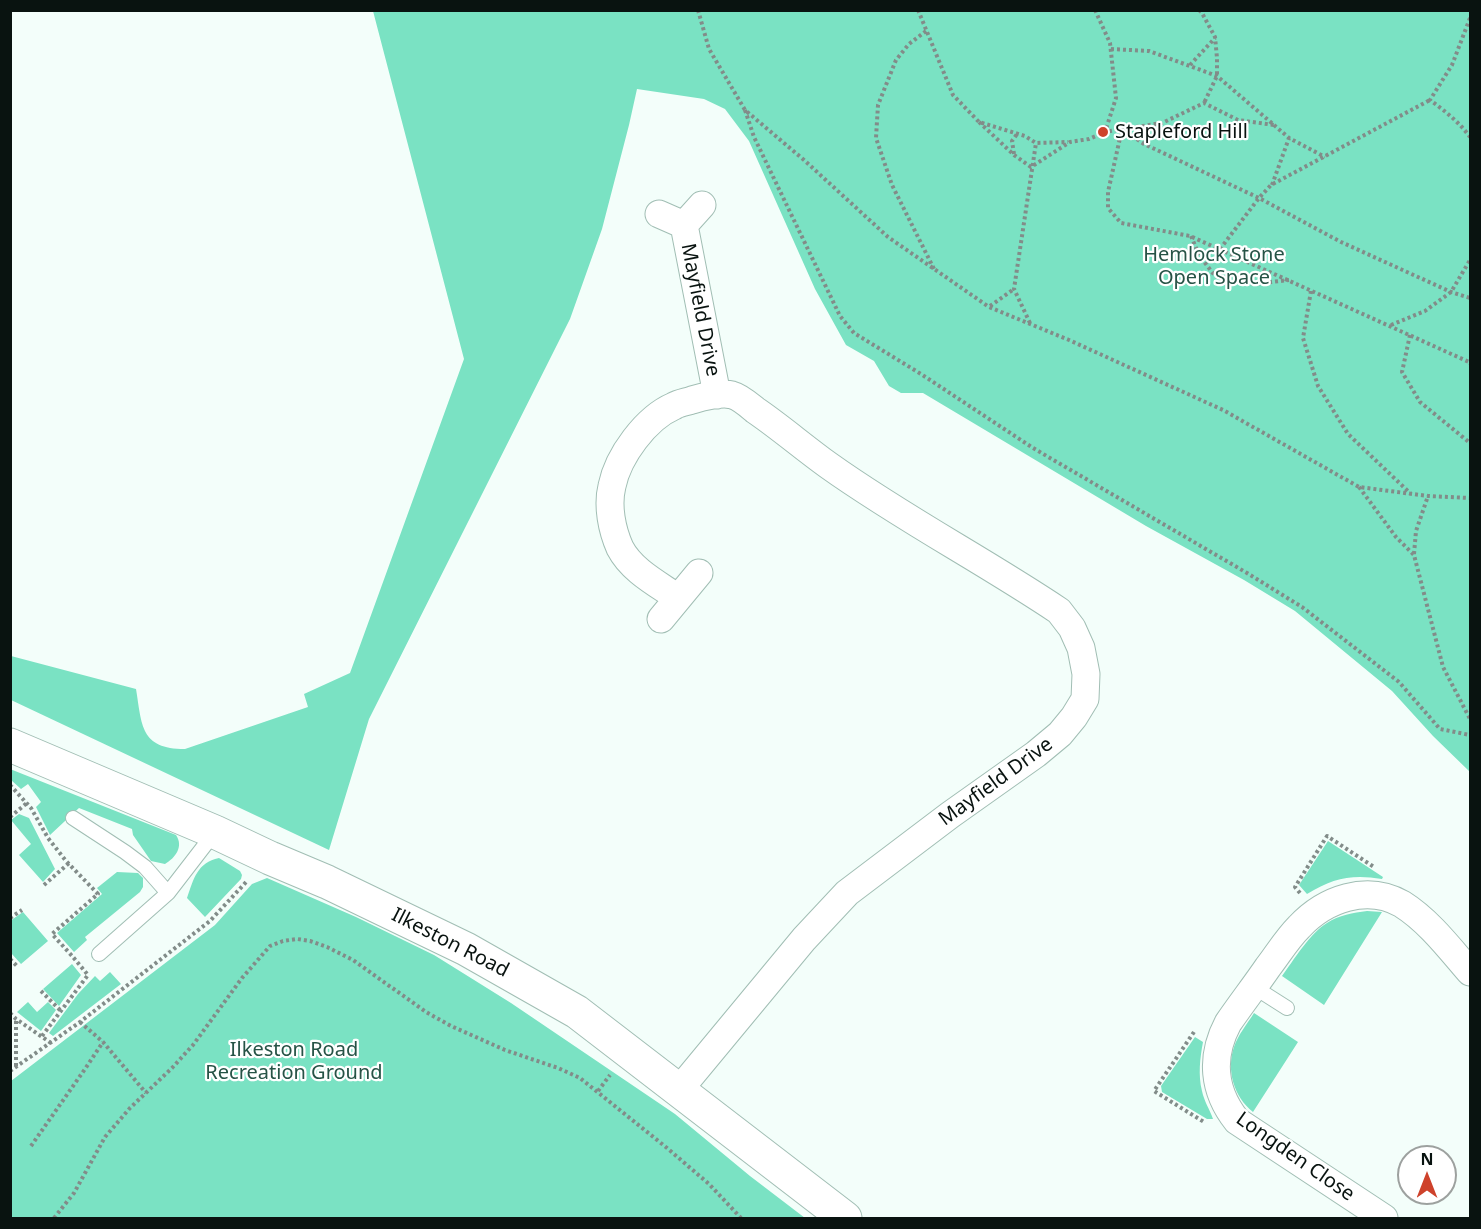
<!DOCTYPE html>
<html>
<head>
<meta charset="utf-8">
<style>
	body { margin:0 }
	#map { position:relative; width:1481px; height:1229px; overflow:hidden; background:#f3fefa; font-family:"Noto Sans",sans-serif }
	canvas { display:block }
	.frame { position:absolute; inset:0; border:12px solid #091310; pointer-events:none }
	.north { position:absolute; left:1397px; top:1145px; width:60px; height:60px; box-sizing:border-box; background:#fff; border:2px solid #9da19f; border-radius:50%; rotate:0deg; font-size:16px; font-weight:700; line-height:24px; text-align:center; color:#091310 }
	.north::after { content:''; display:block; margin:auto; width:21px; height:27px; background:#ce422b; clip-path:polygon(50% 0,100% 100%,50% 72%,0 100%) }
</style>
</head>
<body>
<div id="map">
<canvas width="1481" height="1229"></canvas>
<div class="frame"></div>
<div class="north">N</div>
</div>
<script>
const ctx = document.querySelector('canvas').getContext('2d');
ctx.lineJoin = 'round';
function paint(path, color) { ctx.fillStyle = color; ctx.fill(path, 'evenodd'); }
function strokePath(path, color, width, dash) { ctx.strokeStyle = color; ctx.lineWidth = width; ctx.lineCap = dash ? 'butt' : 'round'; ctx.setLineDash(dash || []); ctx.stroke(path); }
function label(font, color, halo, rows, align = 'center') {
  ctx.font = font + ' "Noto Sans",sans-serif'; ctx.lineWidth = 4.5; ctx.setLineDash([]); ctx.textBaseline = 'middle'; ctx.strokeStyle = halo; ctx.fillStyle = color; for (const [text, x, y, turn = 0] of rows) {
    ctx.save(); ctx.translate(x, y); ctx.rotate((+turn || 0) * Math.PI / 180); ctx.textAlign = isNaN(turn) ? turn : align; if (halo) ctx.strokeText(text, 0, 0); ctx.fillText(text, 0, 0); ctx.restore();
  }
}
const green = new Path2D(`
	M373,11H1470V772L1433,736L1392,691L1295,611L1244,580L1146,526L923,393H901L889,386L874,361L846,345L815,289L749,141L725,109L704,99L637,89L629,125L602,229L570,319L369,719L329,850L11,700V656L136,689C142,725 140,749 185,749L308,707L304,694L350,673L464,359Z
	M10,769L176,835C184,847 175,858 165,864L151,861L133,835L132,829L79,808L50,835L36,807L41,802L28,784L21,789L11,780Z
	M19,814L29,818L55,869L43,882L19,855L31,844L11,820Z
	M1328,841L1383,877L1382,879C1352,874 1333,878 1307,894L1299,885Z
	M219,858L240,871L242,875L241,879L205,917L187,898C194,878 197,863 219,858Z
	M117,872L138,873L143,878V887L140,892L85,937L87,940L74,952L57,933L102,894L97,888Z
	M267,878L356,917L434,955L511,1003L675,1114L750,1176L805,1218H11V1081L215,925L252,884Z
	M1367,911L1382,912L1324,1005L1282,976C1293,961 1311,932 1327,923C1339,915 1353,913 1367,911Z
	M23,912L48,941L21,964L11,953L10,921Z
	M72,964L81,975L59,1006L43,989Z
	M110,972L121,984L53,1036L49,1033L78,994L95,976L100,981Z
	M28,1002L37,1012L48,1002L56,1010L41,1031L17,1012Z
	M1254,1013L1298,1042L1253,1112C1234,1097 1226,1070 1234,1047C1238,1035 1247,1024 1254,1013Z
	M1195,1037L1203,1042C1200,1058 1198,1075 1202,1091C1204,1101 1210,1110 1213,1119H1207L1162,1092L1161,1086Z`);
const path = new Path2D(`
	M698,10L709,49L745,110L804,160L888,237L989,307L1069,340L1223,410L1359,487L1428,496L1470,498
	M918,10L953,95L979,122L1025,136L1036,143L1068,142
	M1095,10L1110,43L1116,98L1105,132
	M1199,10L1202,13L1215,37L1217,58V76L1204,103
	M1470,18L1452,65L1430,100C1445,111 1459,122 1470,137
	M926,31L909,44L896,60L878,105L876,138L892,185L934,269
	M1111,49L1149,51L1217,76L1274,125L1238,120L1204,103L1162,123L1123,129
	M1190,65L1215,38
	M745,110L754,137L840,316L854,333L921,374L1033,448L1247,573L1302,607L1399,682L1440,729L1470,735
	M979,122L1014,155L1031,167L1070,142L1089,139L1105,132L1122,129L1108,192V208L1121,223L1190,236L1469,362L1470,364
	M1274,125L1289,138L1325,157
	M1122,129L1144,144L1259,198L1341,242L1451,292L1470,298
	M1014,154L1012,141L1017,134
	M1272,185L1289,138
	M1191,236L1199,255L1215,276L1254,284L1289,280
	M1220,249L1259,198L1271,185L1430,100
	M1311,291L1303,338L1318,386L1348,434L1411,494
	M990,306L1014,289
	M1030,323L1014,289L1036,143
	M1391,325L1425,311L1451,292L1470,260
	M1410,335L1402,372L1420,402L1470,443
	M1359,487L1396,537L1414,555L1443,667L1470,719
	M1414,554L1416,531L1428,496
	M10,785L31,808L48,838L66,861L98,894L52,934L73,957
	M10,817L27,803
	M44,885L69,863
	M1300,893L1295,887L1327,836L1374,867
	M10,918L22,910
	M10,959L18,967
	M41,991L60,1010
	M10,1013L16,1019L51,1043
	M80,1022L103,1042L146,1093
	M1194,1032L1154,1091L1204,1122
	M42,1036L88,975L73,957L74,956
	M16,1066V1020
	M10,1071L80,1022L210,921L248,880
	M598,1091L610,1075
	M31,1146L85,1069L103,1042
	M54,1218L74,1193L105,1137L130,1108L172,1068L193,1045L242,978L270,946L283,941L297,939L310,941L327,947L353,960L426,1012L451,1026L505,1050L558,1068L580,1078L667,1148L709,1184L741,1218`);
const lane = new Path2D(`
	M73,818L125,852L145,867L168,893
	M99,954L168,893L215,832
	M1254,987L1287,1008`);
const street = new Path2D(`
	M659,214L684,225L702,205
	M684,225L717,395
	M678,598C658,584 632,571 620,548C612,530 607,506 612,486C618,456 646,418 674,406C679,403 686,402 692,400C702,397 722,392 732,395C740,397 749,405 755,410C780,427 803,447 828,465C902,518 983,560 1059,611L1072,628L1081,648L1086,674L1085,699L1074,717L1060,734L1036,754L950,815L847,893L804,939L679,1090
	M661,619L699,573
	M1384,1218L1237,1121C1213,1091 1210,1057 1228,1023C1241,1004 1255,986 1268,967C1278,954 1287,939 1299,927C1325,899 1367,884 1402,904C1429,921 1450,949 1470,972`);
const primary = new Path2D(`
	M10,745L215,832L270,858L327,882L466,949L577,1012L845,1218`);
const markers = [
	[1103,132,6,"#ce422b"]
];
const poiNames = [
	["Stapleford Hill",1115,132]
];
const parkNames = [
	["Hemlock Stone",1214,255],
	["Open Space",1214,278],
	["Ilkeston Road",294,1050],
	["Recreation Ground",294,1073]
];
const streetNames = [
	["Mayfield Drive",700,310,79],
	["Mayfield Drive",996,782,-36],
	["Ilkeston Road",450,943,27],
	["Longden Close",1295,1157,35]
];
paint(green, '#7ae2c3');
strokePath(lane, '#a1beb4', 16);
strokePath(street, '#a1beb4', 29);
strokePath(primary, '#a1beb4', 35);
strokePath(path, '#828c89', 4, [3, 3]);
strokePath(lane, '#fff', 14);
strokePath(street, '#fff', 27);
strokePath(primary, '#fff', 33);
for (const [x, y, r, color] of markers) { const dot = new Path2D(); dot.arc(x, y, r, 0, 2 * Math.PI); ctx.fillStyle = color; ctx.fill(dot); strokePath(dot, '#fff', 2); }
label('20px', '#091310', '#fff', poiNames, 'left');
label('20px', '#265346', '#fff', parkNames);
label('20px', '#091310', '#fff', streetNames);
</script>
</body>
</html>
